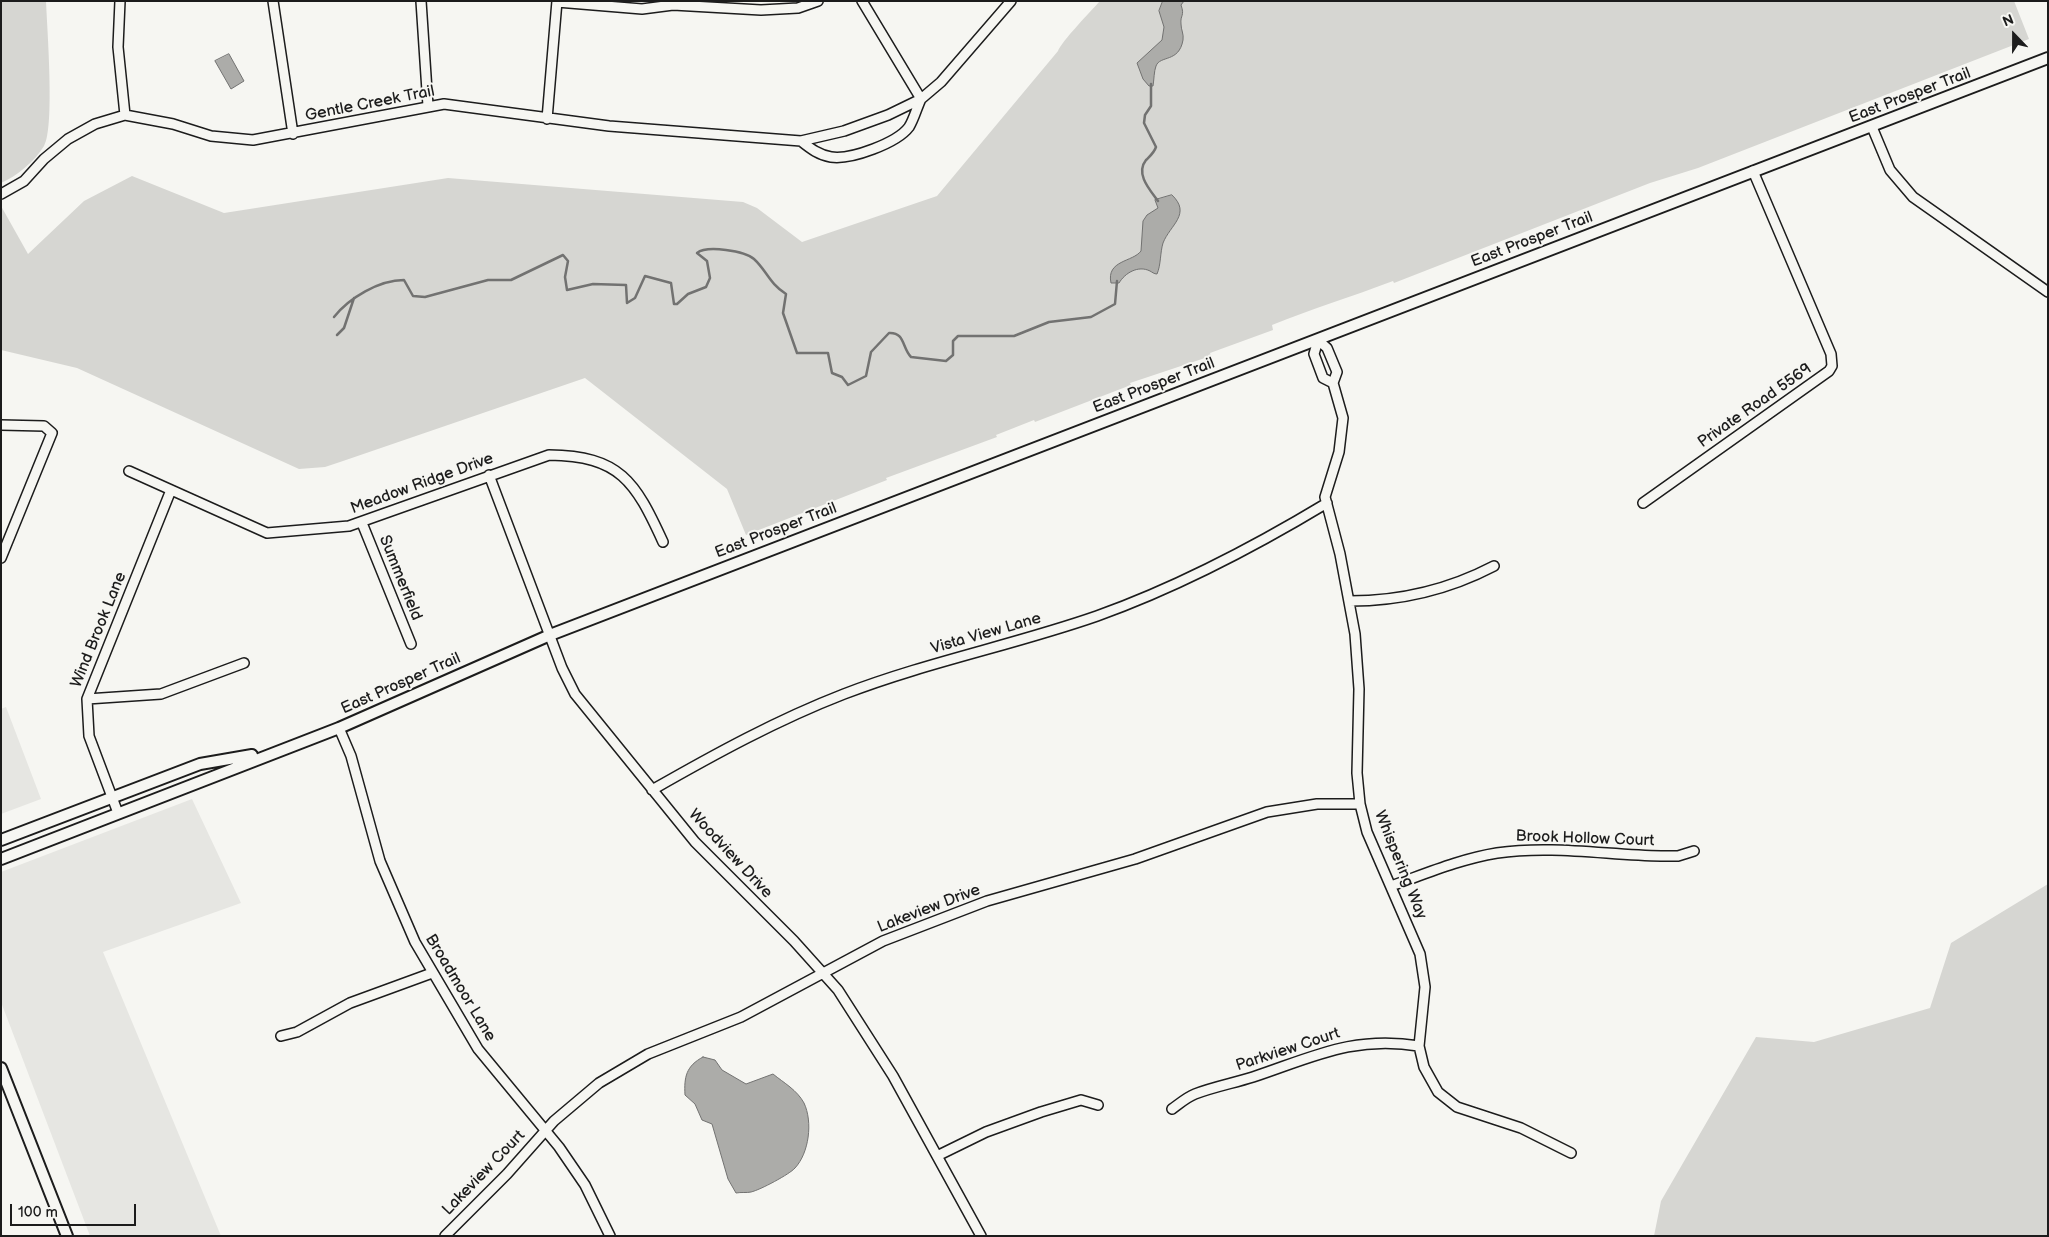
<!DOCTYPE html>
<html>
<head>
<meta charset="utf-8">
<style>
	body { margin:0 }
	#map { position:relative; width:2049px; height:1237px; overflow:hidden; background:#f6f6f2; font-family:"Balsamiq Sans",sans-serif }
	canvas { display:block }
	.frame { position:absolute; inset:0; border:2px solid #1c1c1c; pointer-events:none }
	.north { position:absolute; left:1989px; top:10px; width:50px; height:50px; -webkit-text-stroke:4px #f6f6f2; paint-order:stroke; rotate:338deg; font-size:14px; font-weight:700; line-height:20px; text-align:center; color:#1c1c1c }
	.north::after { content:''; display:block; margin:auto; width:18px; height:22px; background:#1c1c1c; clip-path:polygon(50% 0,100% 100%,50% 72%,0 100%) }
	.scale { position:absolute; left:10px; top:1204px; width:126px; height:22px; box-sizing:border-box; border:2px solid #1c1c1c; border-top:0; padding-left:6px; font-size:15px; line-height:18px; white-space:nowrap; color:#1c1c1c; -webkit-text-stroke:4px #f6f6f2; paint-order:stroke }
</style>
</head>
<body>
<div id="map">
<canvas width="2049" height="1237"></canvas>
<div class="frame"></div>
<div class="north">N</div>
<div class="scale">100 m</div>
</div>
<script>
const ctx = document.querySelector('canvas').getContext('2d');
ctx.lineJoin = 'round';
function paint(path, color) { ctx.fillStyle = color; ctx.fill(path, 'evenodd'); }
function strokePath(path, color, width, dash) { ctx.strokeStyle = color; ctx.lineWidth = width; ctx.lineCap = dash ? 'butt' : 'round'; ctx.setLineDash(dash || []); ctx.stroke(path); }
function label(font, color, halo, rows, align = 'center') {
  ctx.font = font + ' "Balsamiq Sans",sans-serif'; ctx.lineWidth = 4; ctx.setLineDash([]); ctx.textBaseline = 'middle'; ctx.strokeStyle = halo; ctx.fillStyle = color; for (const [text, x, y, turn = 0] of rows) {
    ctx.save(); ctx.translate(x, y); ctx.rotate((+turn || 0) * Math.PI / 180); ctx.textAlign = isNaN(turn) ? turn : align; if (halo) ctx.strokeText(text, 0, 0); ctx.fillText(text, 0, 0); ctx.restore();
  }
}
const built = new Path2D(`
	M6,707L41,799L1,814V709Z
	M192,799L241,903L103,952L221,1236H90L1,1002V872Z`);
const green = new Path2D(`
	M1,1H46C47,27 55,128 44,146C35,161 17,176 1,183Z
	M1100,1H2014L2029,39L1698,168L1650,183L1394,283L1393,281C1351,297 1311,309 1272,325L1273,330L1210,353L1211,356L1130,383L1131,385L1035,422L1034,420L996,435L997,437L886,478L887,480L746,535L727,489L585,378L343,461L325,467L299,469L77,368L1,350V206L28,254L84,201L132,176L224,213L448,178L743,202L757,208L802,242L937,196L1058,51C1061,42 1091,11 1100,1Z
	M2048,884V1236H1654L1661,1201L1756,1037L1814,1042L1930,1008L1951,943Z`);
const water = new Path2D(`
	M1163,1H1184L1181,5C1185,16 1180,15 1181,24C1181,30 1184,34 1183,40C1179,63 1160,55 1156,66C1154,71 1154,80 1153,86H1149L1143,79L1137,63L1162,40L1164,27L1159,11Z
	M229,54L244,81L231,89L215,61Z
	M1172,195C1192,214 1170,225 1163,243C1160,253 1161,265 1157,274C1154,274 1152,272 1150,271C1138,265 1125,273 1119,283H1111C1106,260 1133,262 1141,251L1143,221L1147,215L1158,208L1155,200Z
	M703,1057L715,1060L722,1070L746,1084L773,1074C784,1083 797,1090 804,1103C813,1122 809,1153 795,1168C790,1174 760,1190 751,1192C747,1193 741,1192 736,1193L728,1179L712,1124L702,1120L695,1104L685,1095C684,1077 686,1066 703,1057Z`);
const stream = new Path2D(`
	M1151,84V106L1145,115L1144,123L1156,147C1154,153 1150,156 1146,160C1135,174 1150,190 1158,201
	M334,317C349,298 379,280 404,280L413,296L425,297L488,280H511L563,255L568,261L565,277L567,290L593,284L626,285L627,303L635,298L645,276L671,283L674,304H677L688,294L706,287L710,278L707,261L697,253C707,245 745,251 754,259C767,271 769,283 786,294L783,313L797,353H828L832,373L842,377L848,385L866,376L871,352L889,333C905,332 902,348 911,357L946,361L953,355V341L958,336H1014L1049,322L1091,317L1115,304L1117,281
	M337,335L344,328L354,298`);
const minor = new Path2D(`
	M120,1L118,47L125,115
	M273,1L293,134
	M421,1L428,106
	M862,1L921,99
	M557,2L642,9L673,5L761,10L798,8L818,1
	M547,119L557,1
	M1872,127L1890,170L1913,197L2048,292
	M801,141C811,149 819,155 831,157C851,160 897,143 909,127C914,119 917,107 921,99
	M1,194L24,181L44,159L68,139L95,124L125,115L173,124L211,136L253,140L444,104L609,126L801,141L844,131L888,115L921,99L941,82L1011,1
	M1333,383L1323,378L1314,354L1318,340L1327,348L1337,372L1333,383L1343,418L1339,452L1325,497L1340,554L1355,634L1359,689L1357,773L1360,804L1367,832L1420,954L1425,987L1419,1046L1424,1067L1438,1092L1457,1107L1521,1128L1571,1153
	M1,425L44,426L52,433L1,558
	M129,471L267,533L349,526L549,455C620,456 635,481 663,542
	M489,475L562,668L575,694L695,842L794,941L838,990L893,1076L981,1236
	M1643,503L1829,371L1832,366L1831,354L1753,171
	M362,523L411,644
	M1350,601C1401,601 1448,590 1494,566
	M87,699L161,694L244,663
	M339,728L351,756L380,861L415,942L478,1049L559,1147L585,1185L610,1236
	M652,790C715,754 777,720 844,694C927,662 1014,645 1097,616C1178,587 1254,547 1327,503
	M118,813L89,736L87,699L171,490
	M1391,886C1425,874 1460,859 1497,853C1551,845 1607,855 1661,856H1678L1694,851
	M281,1036L297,1032L350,1003L432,973
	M1172,1109C1179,1104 1187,1097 1195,1094C1213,1087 1234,1083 1253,1077C1313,1057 1354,1035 1419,1046
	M937,1156L986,1132L1041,1112L1081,1100L1098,1105
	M445,1236L507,1174L554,1121L599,1083L648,1054L741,1017L883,941L987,901L1135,859L1267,812L1317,804H1360`);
const major = new Path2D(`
	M1,840L200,764L252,755
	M1,859L339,728L550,635L2048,58
	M1,1068L67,1236`);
const streetNames = [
	["East Prosper Trail",1910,96,-21],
	["Gentle Creek Trail",370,104,-11],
	["East Prosper Trail",1532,240,-21],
	["East Prosper Trail",1154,386,-21],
	["Private Road 5569",1755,406,-35],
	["Meadow Ridge Drive",422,484,-20],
	["East Prosper Trail",776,531,-21],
	["Summerfield",400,578,68],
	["Wind Brook Lane",99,630,-68],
	["Vista View Lane",986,634,-16],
	["East Prosper Trail",401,684,-24],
	["Brook Hollow Court",1585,839,2],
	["Woodview Drive",730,854,47],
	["Whispering Way",1400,865,68],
	["Lakeview Drive",929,909,-21],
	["Broadmoor Lane",460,988,59],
	["Parkview Court",1288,1050,-18],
	["Lakeview Court",484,1173,-46]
];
paint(built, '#e6e6e2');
paint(green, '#d6d6d2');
paint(water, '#acaca9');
strokePath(water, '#727271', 1);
strokePath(stream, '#727271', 2.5);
strokePath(minor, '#1c1c1c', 12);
strokePath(major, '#1c1c1c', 14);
strokePath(minor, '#f6f6f2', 9);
strokePath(major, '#f6f6f2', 10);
label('16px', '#1c1c1c', '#f6f6f2', streetNames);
</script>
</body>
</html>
